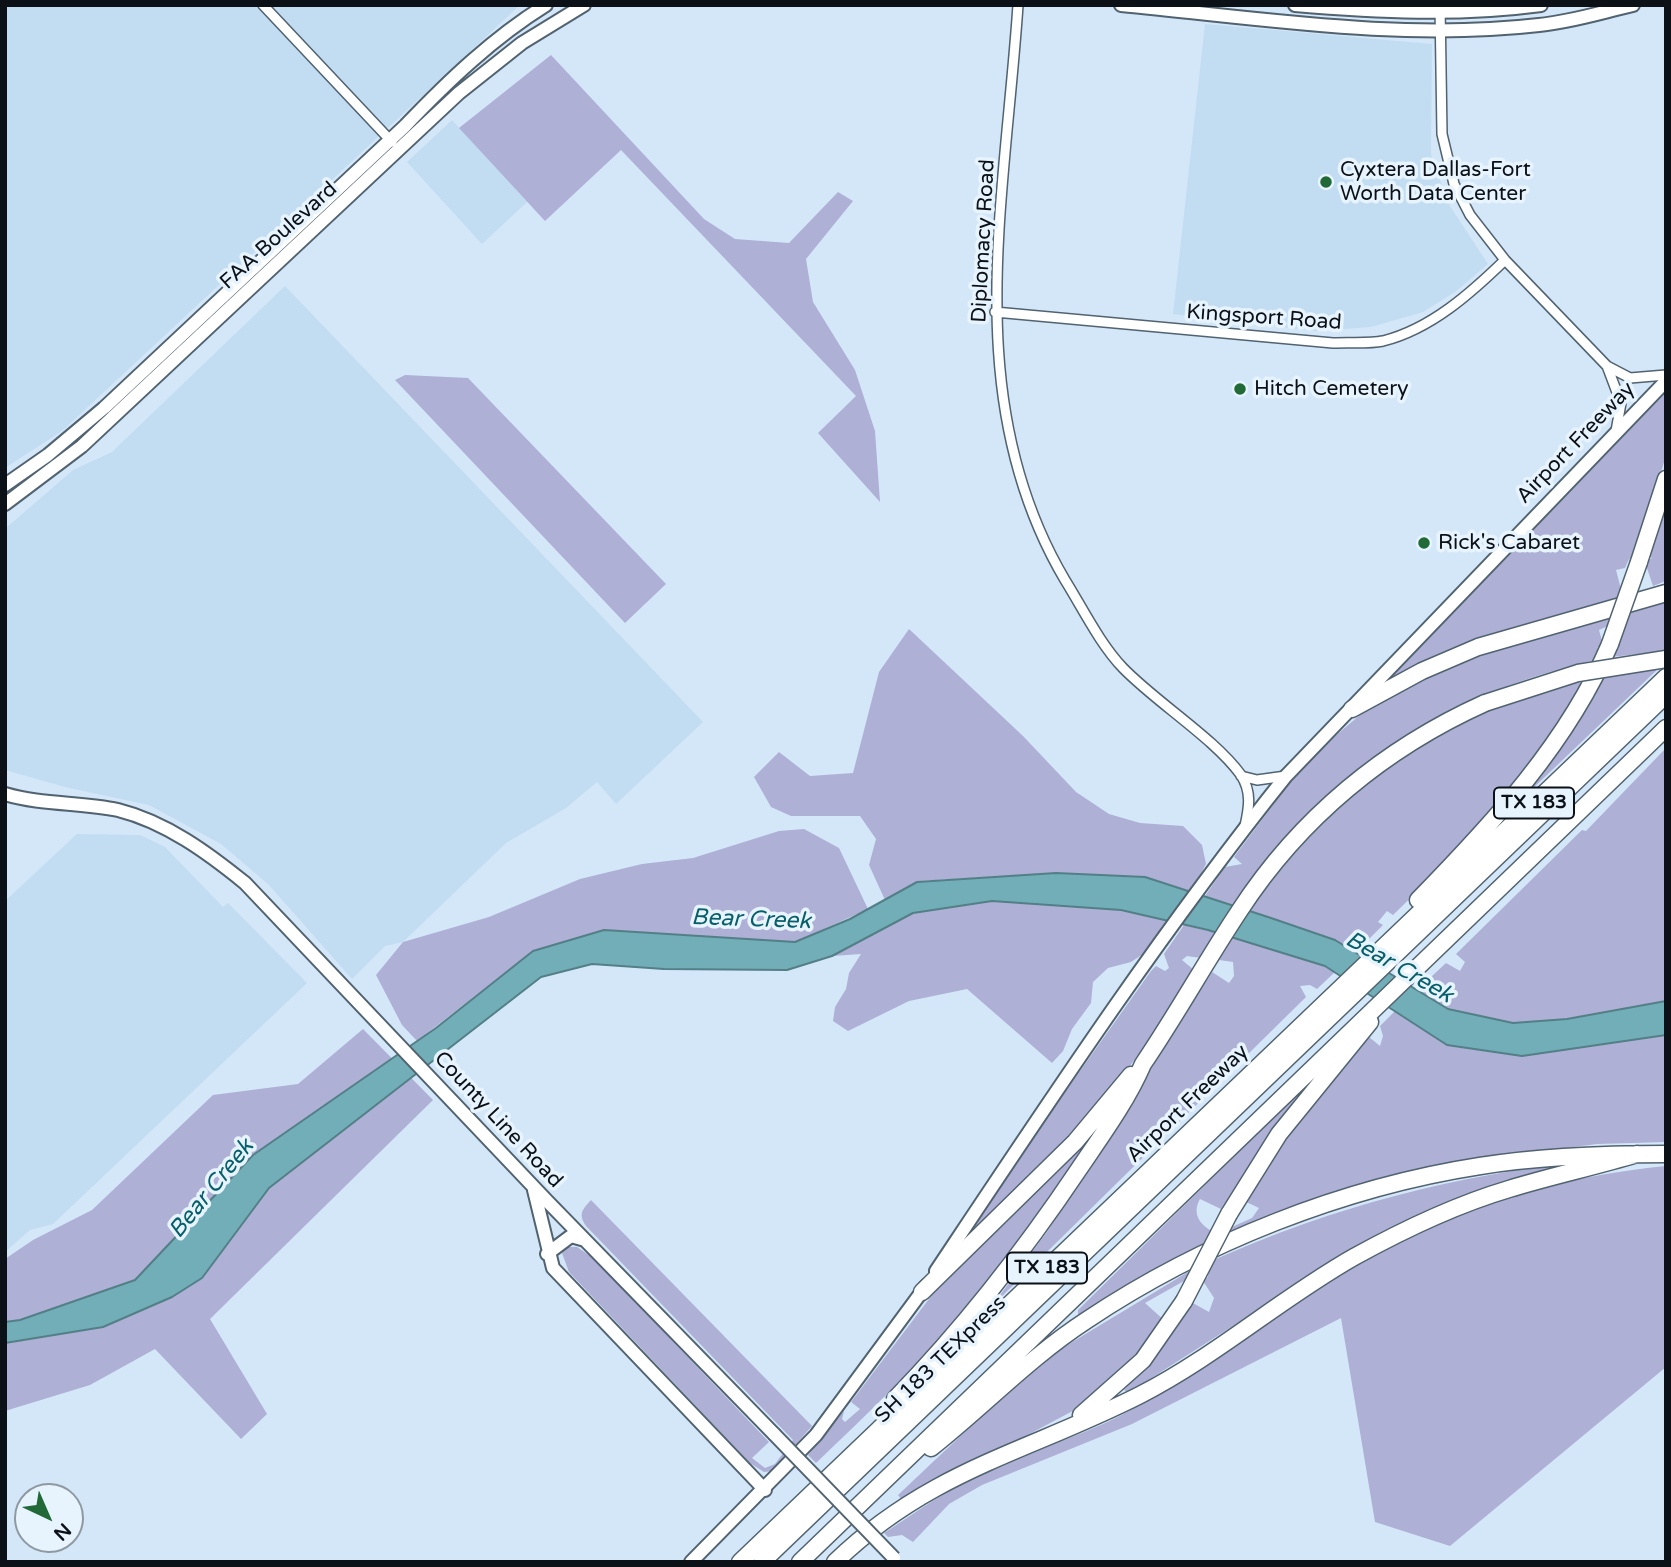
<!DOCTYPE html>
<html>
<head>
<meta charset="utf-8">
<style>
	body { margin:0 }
	#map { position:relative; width:1671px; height:1567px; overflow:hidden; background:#d4e7f8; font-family:"Varela Round",sans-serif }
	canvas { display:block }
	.frame { position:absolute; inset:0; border:7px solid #0b1117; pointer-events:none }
	.north { position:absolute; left:14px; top:1483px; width:70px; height:70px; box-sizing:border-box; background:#e7f3fd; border:2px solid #8f99a1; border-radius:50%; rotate:136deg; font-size:19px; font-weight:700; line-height:28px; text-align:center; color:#0b1117 }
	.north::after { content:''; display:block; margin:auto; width:24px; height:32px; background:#216a38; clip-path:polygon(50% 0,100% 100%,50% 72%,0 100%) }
</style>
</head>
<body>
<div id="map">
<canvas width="1671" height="1567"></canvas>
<div class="frame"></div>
<div class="north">N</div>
</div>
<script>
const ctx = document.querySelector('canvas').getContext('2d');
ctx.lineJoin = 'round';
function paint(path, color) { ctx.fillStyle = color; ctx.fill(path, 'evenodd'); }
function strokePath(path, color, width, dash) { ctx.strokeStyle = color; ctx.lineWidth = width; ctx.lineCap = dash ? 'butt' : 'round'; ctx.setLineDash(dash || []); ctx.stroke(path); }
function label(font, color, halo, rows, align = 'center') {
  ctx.font = font + ' "Varela Round",sans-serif'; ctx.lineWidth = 7; ctx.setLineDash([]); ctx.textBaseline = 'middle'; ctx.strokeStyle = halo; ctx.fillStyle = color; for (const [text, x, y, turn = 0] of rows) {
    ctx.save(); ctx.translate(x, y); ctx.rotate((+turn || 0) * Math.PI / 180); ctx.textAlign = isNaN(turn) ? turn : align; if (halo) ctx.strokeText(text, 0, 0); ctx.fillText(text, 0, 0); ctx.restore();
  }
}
const built = new Path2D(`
	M5,5H520L62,431L5,468Z
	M1205,24L1432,44L1431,154L1448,203L1488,264L1455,292L1423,312L1371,327L1316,331L1173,314Z
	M452,120L527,202L482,244L407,162Z
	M285,286L703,722L616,804L597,782L566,808L506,843L403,942L385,946L352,979L268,884L221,844L149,805L69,788L5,770V529L73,470L112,452Z
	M77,834L140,835L165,847L223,907L228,903L307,983L53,1224L30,1230L5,1252V901Z`);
const green = new Path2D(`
	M551,55L704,219L735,239L789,243L838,192L853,201L806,259L813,302L855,370L875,431L880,502L818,433L856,396L621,150L545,221L459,128Z
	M405,375L468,378L666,584L625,623L395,380Z
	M1666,388V456L1634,558L1629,559L1625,568L1616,570L1622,593L1620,602L1380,685Z
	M1666,496V581L1653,586L1645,562L1652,558L1649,556Z
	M1666,599V651L1611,657L1628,610Z
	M1616,613L1612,624L1599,630L1603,645L1597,648L1600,650L1595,660C1432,698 1332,772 1233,906L1205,896L1225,867L1242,864L1234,857L1297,773L1321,748L1367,709L1458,659Z
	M909,629L1023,736L1076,792L1109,814L1140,823L1183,826L1202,845L1206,864L1191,892L1145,877L1056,873L920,881L885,900L869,865L876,839L860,816H791L771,807L754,777L779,752L810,776L853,773L879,672Z
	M1659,668L1528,793L1526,791L1568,739L1604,675Z
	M1578,681L1584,687L1547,748L1436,873L1393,915L1387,911L1378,922L1383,925L1355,953L1335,940L1249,911C1329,799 1442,710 1578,681Z
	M1666,748V1142L1597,1144L1467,1161L1220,1240L1223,1231L1252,1218L1259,1208L1240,1199L1264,1161L1354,1052L1369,1037L1380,1046L1383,1036L1380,1026L1395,1011L1413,1023L1439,1004L1417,990L1446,963L1460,971L1465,962L1456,954L1582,830L1586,831Z
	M804,829L839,848L868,909L795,942L604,930L533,951L417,1041L402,1025L376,975L403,942L489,917L580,879L642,864L693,858L779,831Z
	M992,901L1121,910L1168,921L1146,952L1131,962L1108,968L1093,982L1091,1003L1072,1029L1063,1051L1052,1063L967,989L909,1001L848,1031L833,1021L835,1007L846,989L849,973L861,954L832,956L913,913Z
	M1184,925L1217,933L1201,958L1187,956L1182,960L1194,970L1139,1054L1101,1104L963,1243V1236L1151,971L1156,966L1165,971L1169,968L1164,954Z
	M1233,938L1326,966L1335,972L1317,989L1310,985L1300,986L1306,997L991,1307L1047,1232L1212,972L1229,983L1234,976L1233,962L1219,960Z
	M363,1029L433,1100L210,1319L267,1414L241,1439L155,1349L90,1385L5,1411V1259L33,1240L92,1210L213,1095L298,1084Z
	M1318,1074L1264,1143L1221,1209L1200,1199C1192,1213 1199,1224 1212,1231L1206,1245L1078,1315V1310Z
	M1085,1141L1086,1144C1045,1201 1007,1260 962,1313C917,1367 866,1415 816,1463L808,1455L842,1413L844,1411L842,1419L845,1422L860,1409L851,1402L935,1291Z
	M1591,1160L1540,1175L1325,1267L1128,1393L1124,1390L1160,1349L1191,1302L1209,1312L1214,1298L1203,1281L1208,1277L1209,1262C1337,1205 1452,1176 1591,1160Z
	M1666,1166V1367L1450,1546L1375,1522L1341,1318L1132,1424L982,1485L949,1504L913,1542L902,1535L888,1537L884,1533C915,1513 945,1491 979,1475C1027,1451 1082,1437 1129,1411C1224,1357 1308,1283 1407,1236C1489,1197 1576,1175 1666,1166Z
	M591,1200L812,1426L772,1471L764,1472L750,1463L569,1272L562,1253L567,1247H577L592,1257L769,1442L752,1458L765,1468L775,1464L793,1440L586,1226C578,1214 582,1210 591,1200Z
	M1193,1269L1191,1277L1145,1303L1165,1321L1139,1354L1082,1406L1022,1438L965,1463L902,1500L898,1495L1008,1391L1064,1347Z`);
const water = new Path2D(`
	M1056,873L1145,877L1271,918L1335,940L1448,1009L1513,1023L1567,1019L1666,1001V1035L1522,1056L1447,1045L1325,966L1208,930L1121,910L992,901L913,913L832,956L787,970L664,969L592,964L541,977L269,1188L202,1278L172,1297L103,1327L5,1343V1322L20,1320L135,1280L253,1155L436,1028L533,951L604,930L795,942L850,919L917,882Z`);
const street = new Path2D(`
	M263,5L392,142
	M1018,5C1005,201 959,401 1065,580C1083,609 1100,644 1123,668C1157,703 1214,738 1241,775C1252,792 1249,808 1245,826
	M1440,5L1442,134L1454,184L1470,215L1505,260L1607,366L1630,378L1666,375
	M995,312L1333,343C1349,342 1368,344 1383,341C1431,329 1471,293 1505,260
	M1607,366L1621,403L1616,431
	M1241,776L1257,780L1286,776`);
const secondary = new Path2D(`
	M1121,5C1260,18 1400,41 1539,25C1571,22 1602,12 1633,5
	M1295,5C1377,12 1459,16 1541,5
	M5,485L48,455L104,408L405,126C448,81 493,38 546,5
	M5,504L82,446L459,93L522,43L584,5
	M5,794C41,805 81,802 118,810C166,822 208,853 245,883L547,1201L774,1434
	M534,1190L553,1268L765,1490
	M547,1254L571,1236L585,1240
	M936,1271C1048,1103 1160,933 1286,776L1666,381
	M691,1562L816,1435L926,1286`);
const highway = new Path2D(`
	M1639,562L1666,479
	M1352,709L1422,671L1478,647L1666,593
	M1418,900C1492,824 1568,743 1610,644
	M1229,1214L1279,1134L1370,1022
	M922,1292L1075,1142L1131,1075
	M895,1399C964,1328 1024,1251 1079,1169C1102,1135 1127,1101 1143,1064C1177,1014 1206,961 1240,910C1300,818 1385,748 1485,703
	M1081,1415L1143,1360L1184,1301
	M931,1448C984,1406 1030,1357 1087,1320C1202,1243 1344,1187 1480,1166C1542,1156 1603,1154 1666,1154
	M740,1562L1666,677
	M762,1562L1666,695
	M800,1562L1666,728
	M835,1562C930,1470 1028,1452 1140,1395C1216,1356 1280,1299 1354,1257C1403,1230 1455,1205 1509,1189C1551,1176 1594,1167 1637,1154`);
const secondaryBridge = new Path2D(`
	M774,1434L894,1558`);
const highwayBridge = new Path2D(`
	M1610,644L1639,562
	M1485,703L1578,673L1666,659
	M1184,1301L1229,1214`);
const markers = [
	[1326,182,7,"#216a38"],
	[1240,389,7,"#216a38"],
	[1424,543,7,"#216a38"]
];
const shields = [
	[1534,803,80],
	[1047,1268,80]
];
const shieldNames = [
	["TX 183",1534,803],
	["TX 183",1047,1268]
];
const poiNames = [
	["Cyxtera Dallas-Fort",1340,170],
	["Worth Data Center",1340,194],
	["Hitch Cemetery",1254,389],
	["Rick's Cabaret",1438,543]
];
const streetNames = [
	["FAA Boulevard",279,236,-42],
	["Diplomacy Road",984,241,-87],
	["Kingsport Road",1264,318,4],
	["Airport Freeway",1576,443,-46],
	["Airport Freeway",1188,1104,-44],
	["County Line Road",498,1120,47],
	["SH 183 TEXpress",941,1360,-44]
];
const waterNames = [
	["Bear Creek",751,920,2],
	["Bear Creek",1399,968,30],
	["Bear Creek",212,1189,-51]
];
paint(built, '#c2dcf2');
paint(green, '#aeb0d6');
paint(water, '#72aeb7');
strokePath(water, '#537f87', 2);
strokePath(street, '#516270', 12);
strokePath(secondary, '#516270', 16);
strokePath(highway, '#516270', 19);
strokePath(street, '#fff', 9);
strokePath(secondary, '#fff', 12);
strokePath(highway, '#fff', 16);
strokePath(secondaryBridge, '#516270', 16, []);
strokePath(highwayBridge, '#516270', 19, []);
strokePath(secondaryBridge, '#fff', 12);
strokePath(highwayBridge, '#fff', 16);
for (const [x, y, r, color] of markers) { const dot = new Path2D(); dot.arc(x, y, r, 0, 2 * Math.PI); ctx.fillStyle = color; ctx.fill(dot); strokePath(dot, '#e7f3fd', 2.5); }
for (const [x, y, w] of shields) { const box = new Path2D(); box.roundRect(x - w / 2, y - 15.5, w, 31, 5); ctx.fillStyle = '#e7f3fd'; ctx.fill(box); strokePath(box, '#0b1117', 2); }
label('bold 19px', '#0b1117', null, shieldNames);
label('21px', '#0b1117', '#e7f3fd', poiNames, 'left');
label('21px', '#0b1117', '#e7f3fd', streetNames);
label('italic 23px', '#075f69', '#e7f3fd', waterNames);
</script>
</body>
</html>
